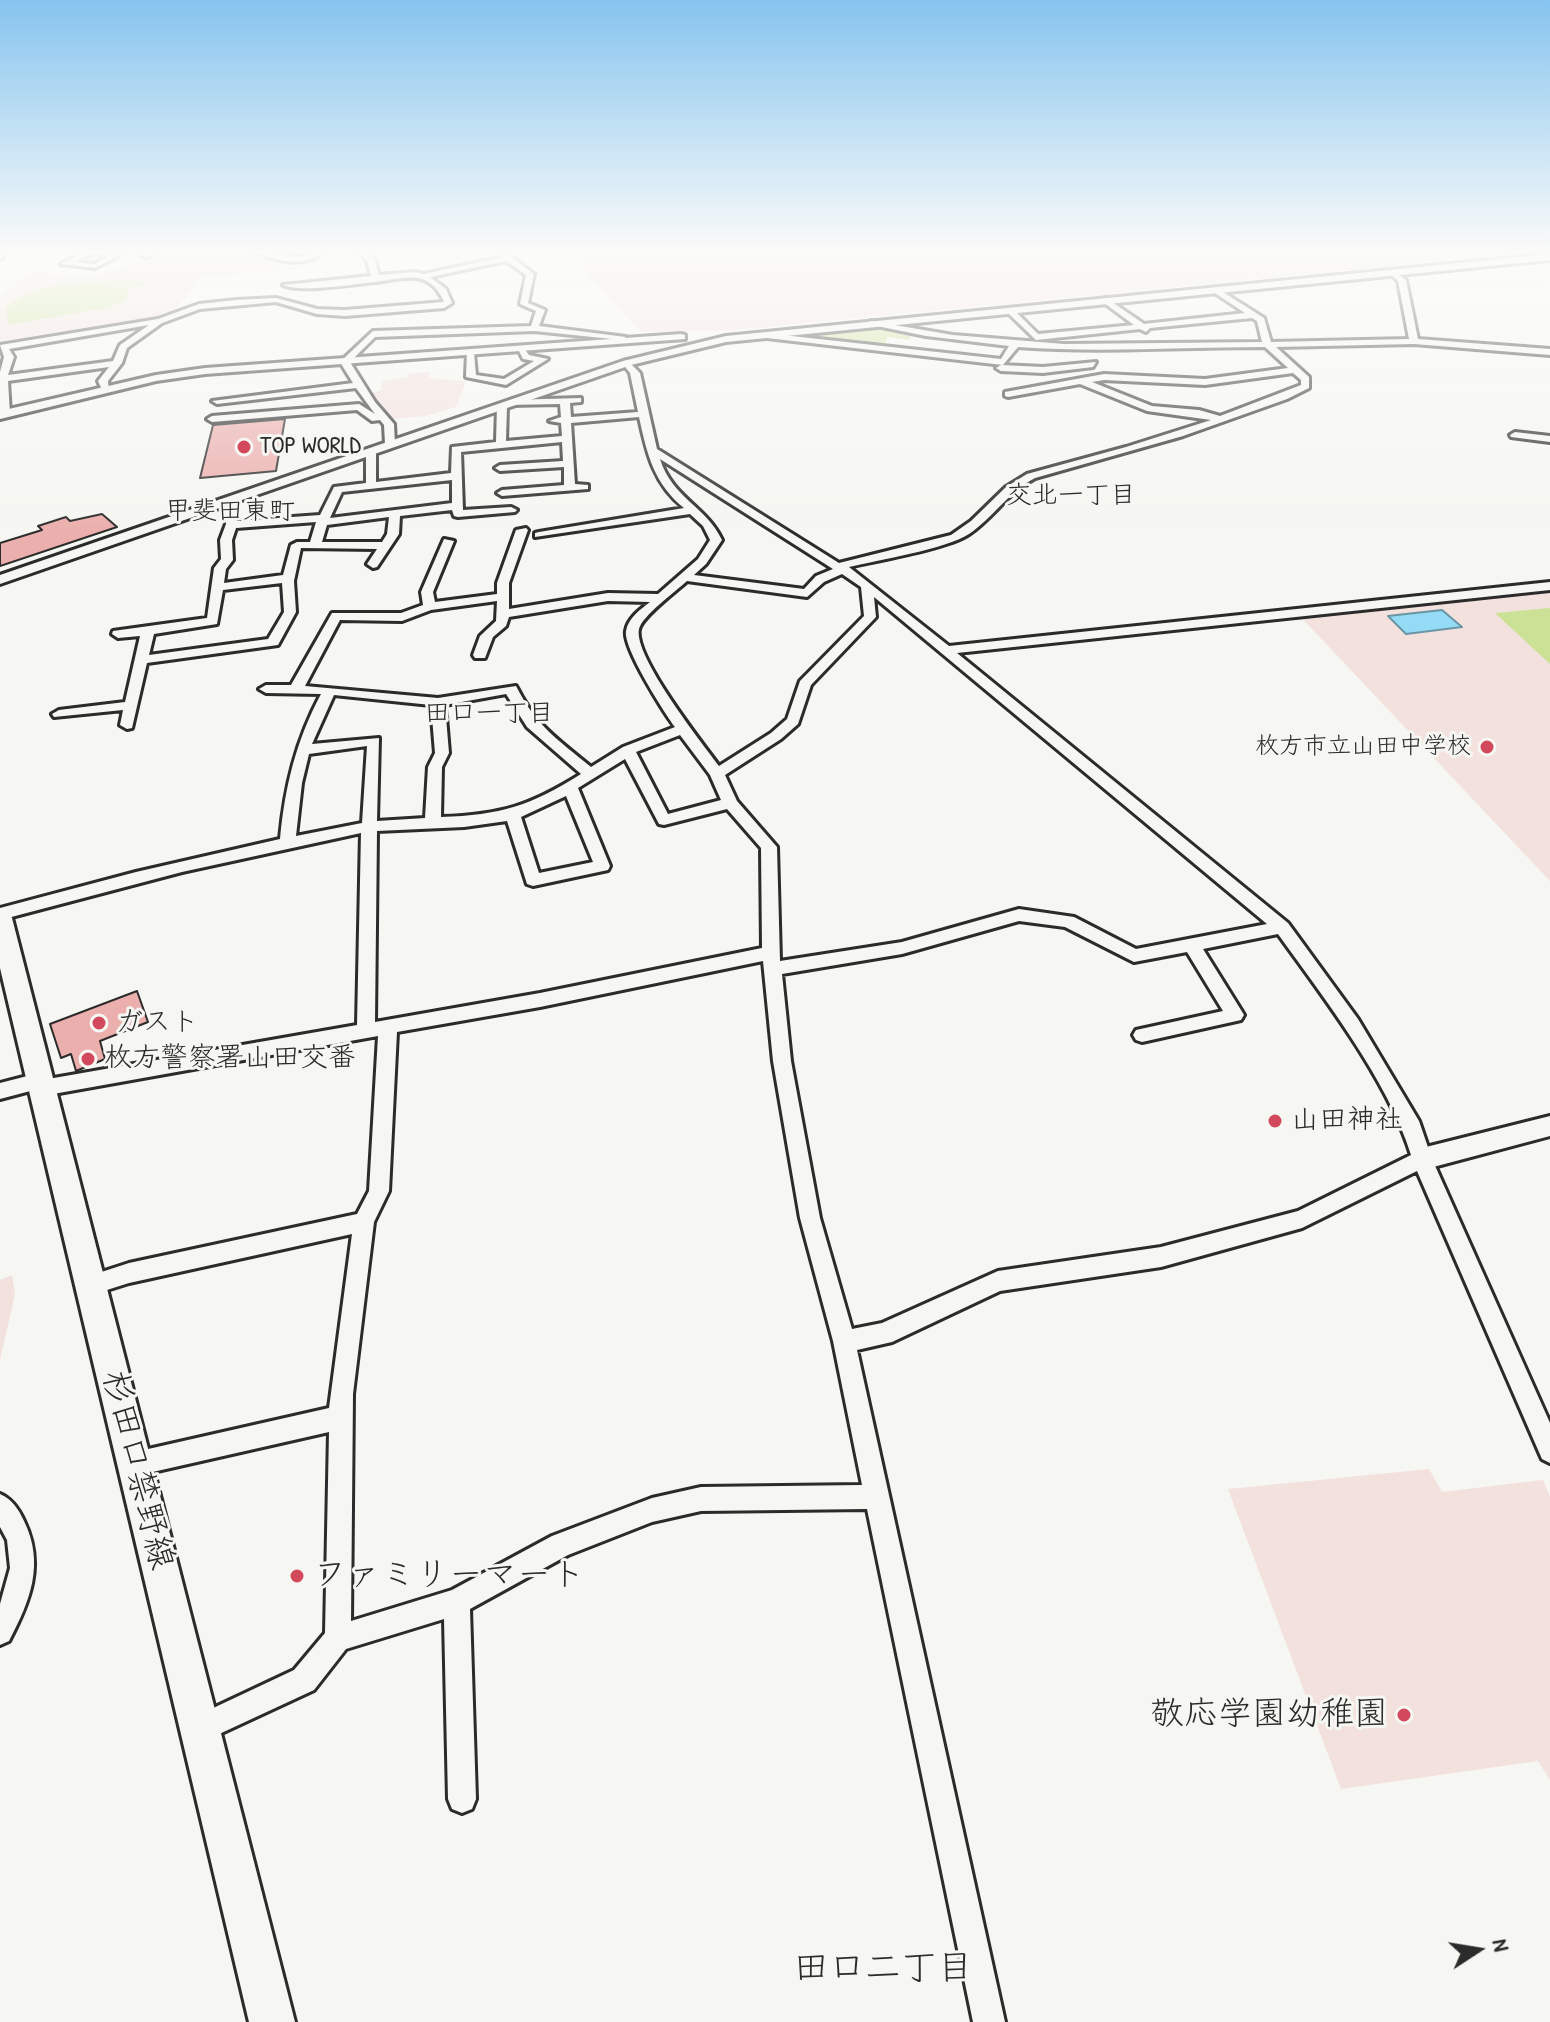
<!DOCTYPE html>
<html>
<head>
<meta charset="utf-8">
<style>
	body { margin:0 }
	#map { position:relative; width:1550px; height:2022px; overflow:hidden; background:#f6f6f2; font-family:"Patrick Hand",sans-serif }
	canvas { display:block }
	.north { position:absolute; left:1438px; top:1910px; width:80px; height:80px; -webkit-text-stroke:6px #f6f6f2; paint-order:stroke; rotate:78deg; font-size:22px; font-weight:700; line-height:32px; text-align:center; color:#2b2b2b }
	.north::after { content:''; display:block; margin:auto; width:28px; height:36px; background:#2b2b2b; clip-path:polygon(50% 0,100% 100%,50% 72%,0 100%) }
</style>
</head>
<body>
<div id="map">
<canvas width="1550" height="2022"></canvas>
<div class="north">N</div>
</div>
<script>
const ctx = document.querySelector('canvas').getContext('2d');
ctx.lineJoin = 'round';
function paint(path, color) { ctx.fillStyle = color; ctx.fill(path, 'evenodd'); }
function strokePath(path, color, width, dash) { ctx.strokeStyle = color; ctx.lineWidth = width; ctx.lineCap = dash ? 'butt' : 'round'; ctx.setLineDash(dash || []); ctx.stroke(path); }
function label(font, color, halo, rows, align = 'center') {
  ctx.font = font + ' "Patrick Hand","Klee One",sans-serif'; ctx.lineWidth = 6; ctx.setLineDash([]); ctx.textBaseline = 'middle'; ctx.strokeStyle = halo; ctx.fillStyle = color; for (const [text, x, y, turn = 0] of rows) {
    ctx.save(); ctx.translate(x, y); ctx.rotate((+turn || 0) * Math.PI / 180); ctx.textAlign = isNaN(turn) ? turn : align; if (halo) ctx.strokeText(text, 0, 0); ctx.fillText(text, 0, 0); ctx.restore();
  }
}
const built = new Path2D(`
	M184,251H248L272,257L274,268L298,267L297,270L202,277L169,317L0,346V298L30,271L89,277Z
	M577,251H1423L1443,261L736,330L642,332L583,271Z
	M429,372V378L466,381L456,407L426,416L392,419L369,393L382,390L381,381L407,377L408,373Z
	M1550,585V881L1297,613Z
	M12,1275L15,1294L0,1360V1280Z
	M1429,1469L1442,1492L1543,1480L1550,1497V1780L1538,1761L1341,1789L1228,1489Z`);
const green = new Path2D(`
	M138,280L147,284L129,289L126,300L111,307L9,325L6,309C32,279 100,282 138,280Z
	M863,328L912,334L909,340L888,337L883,346L791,335Z
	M1550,608V664L1495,613Z`);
const water = new Path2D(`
	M1442,610L1462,627L1406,634L1388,616Z`);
const building = new Path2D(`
	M285,419L276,471L200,478L213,425Z
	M102,514L117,527L0,566V543L42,530L38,526L66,517L70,521Z
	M137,991L148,1022L100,1041L105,1059L76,1071L71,1054L61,1058L50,1024Z`);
const minor = new Path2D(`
	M87,251L120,255L95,268L61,264ZM93,253L108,256L94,264L75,262Z
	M151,251H161L146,257L142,255Z
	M254,251L299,257L324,251C305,269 275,261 254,251Z
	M359,251H367L375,261L379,275L415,272L424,274L502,257L500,251H508L509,255L534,274L528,303L545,310L539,326L626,337L622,340L534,331L375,337L350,362L375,402L394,424L395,444L390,447L385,444L384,425L380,420L372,421L357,410L212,422L207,419L212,416L359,404L375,414L356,388L217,404L212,401L353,383L340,362L373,331L531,326L536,311L520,304L526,275L506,261L430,277L446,289L452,303L444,308L345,316L317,314L276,302L200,309L162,323L127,348L122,363L108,381L109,392H103L98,381L109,367L8,381L10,414L5,417L0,414V372L4,357L0,345L158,319L199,304L236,300L276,298L317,309L345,310L444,302C429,267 403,279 375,282C355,284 300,293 283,285L371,276L367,261ZM149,325L120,345L113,361L8,375L14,357L9,349Z
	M0,253L4,255L3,258H0Z
	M1392,270L1406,280L1418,339L1550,349V355L1414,344L1276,347L1309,377V388L1287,399L1183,436L1035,478C1008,492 993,518 969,534C946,549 878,560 849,567L949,646L1550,582V590L957,653L1288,923L1358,1019L1419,1121L1432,1159L1550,1423V1463L1542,1459L1417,1171L1302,1228L1161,1267L1000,1291L892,1342L857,1350L1005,2022H973L867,1509L701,1511L652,1522L568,1555L470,1609L476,1799L472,1809L462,1813L452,1809L448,1799L444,1619L346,1649L314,1690L202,1742L192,1738L188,1728L192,1718L294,1670L325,1633L329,1432L135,1476L126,1473L123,1464L126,1455L135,1452L329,1408L352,1234L129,1283L91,1295L83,1292L80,1285L83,1278L129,1263L357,1214L369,1191L378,1036L42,1096L34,1090L0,1099V1083L39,1073L48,1079L357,1025L361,833L182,872L0,920V908L136,872L280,839C285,786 296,741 321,694L266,693L259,689L266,685H291L332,613H401L423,605L421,592L444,539L454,541L433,592L435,602L497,594V583L516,530L526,528L528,530L509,583V609L608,593L658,594L698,559L710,540L703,526L690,514L535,537V533L539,532L684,508C654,484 647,454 639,417L571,423L575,484L588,485V489L502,496L497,493L502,490L564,485V467L500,471L495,468L500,465L563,461L562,442L461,452L463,510L511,507L517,510L515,512L458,517L454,516L452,510L400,516L399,534L377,567L373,568L367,564L377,549L301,548L294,581L296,612L278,645L147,663L132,728L127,729L120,725L123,710L54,717L52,714L59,710L125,702L140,636L118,638L112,634L113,631L207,618L214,568L221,559L220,540L226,524L224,499L234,501L237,521L320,515L334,487L366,483V452L371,449L376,452V482L451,473L452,447L496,442L497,406L502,403L507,406L506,441L562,436L561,423L549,421L561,417L560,404L507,405L505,403L510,400L581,398V402L570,403L571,417L638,412L630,373L622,363L627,360L640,373L657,449L839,563L951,535L971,521L1006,487L1027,474L1126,447L1211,420L1147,411L1080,384L1008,397L1005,396V392L1104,374L1205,379L1288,368L1265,347C1182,347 1101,353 1018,347L1003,365L767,338L764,333L1001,359L1009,346L926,336L867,324L871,321L953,335L1064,344L1262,342L1257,321L1252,318L1150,328L1146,332L1140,329L1036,340L1005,310L1012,308L1038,334L1134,325L1103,302L1106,298L1144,324L1245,313L1212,291L1215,287L1264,318L1271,342L1409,339L1398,281L1388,272ZM1293,373L1301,380V385L1220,416L1199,410L1152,406L1092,382L1104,380L1205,385ZM660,459L833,569L816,576L804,589L694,575L706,564L722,540C706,506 672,498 660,459ZM452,480V503L330,518L342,492ZM389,517L387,534L382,542H322L327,525ZM316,522L310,542H297L291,545L283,575L224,583L226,569L233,560L232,540L236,528ZM842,574L861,587L864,616L800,681L787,719L771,733L719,766C702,743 633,656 639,629C642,616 676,591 687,581L807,597L824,582ZM282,583L284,612L268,639L149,655L154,634L217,624L223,590ZM874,597L1267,924L1136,949L1074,917L1019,909L902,942L780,961L777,847L737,801L725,775L781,739L798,724L811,685L876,617ZM497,601L496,621L480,636L473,655L475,658H485L493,637L506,626L509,617L608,601L650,602C641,609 628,618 626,631C623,648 664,712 675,727L623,747L591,767C556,738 537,727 516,686L438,698L305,686L340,620L402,621L431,610ZM506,694L527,727L581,774C530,806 501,815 441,817L442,767L449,753L445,705ZM334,695L431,705L435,753L428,767L425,818L377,821L379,738L312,744ZM680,735L710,775L721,800L668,814L636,752ZM367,746L362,823L296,836L302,783L309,754ZM625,759L659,824L664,825L727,809L761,848L762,948L540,993L375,1022L377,831L464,827L507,821L527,884L533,886L608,870L610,866L578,788ZM566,796L593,862L539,873L521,817ZM1019,921L1065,927L1134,962L1187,952L1223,1011L1136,1030L1133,1035L1136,1040L1142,1042L1241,1020L1244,1015L1241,1010L1203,949L1278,934C1324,998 1388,1080 1411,1155L1298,1211L1161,1247L998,1271L882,1323L852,1329L820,1218L791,1061L782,974L902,954ZM763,961L773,1061L800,1218L833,1341L862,1485L701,1487L652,1498L552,1536L452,1590L351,1621L353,1394L374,1222L389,1191L397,1032L540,1007Z
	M517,347H523L529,355L548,359L506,385L466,377L467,351L474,353L476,375L504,379L534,361L523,359Z
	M1096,362L1093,367L1043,373L1001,371L996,368L1001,365L1043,367Z
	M1515,432L1550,436V442L1511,437L1510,435Z
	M0,1494C12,1499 19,1510 24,1521C45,1564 30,1601 9,1641L0,1645V1604L10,1568L7,1540L0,1527Z`);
const tertiary = new Path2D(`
	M1550,254V260L726,342L631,365L0,584V575L623,361L726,336Z
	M681,334L685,335V339L205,374L156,381L0,419V411L156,375L205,368Z
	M1550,1116V1136L1422,1170L1413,1166L1410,1159L1413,1152L1422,1148Z`);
const secondary = new Path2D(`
	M0,909L9,912L12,918L295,2022H249L0,968Z`);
const markers = [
	[244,447,8,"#d1495b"],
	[1487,747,8,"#d1495b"],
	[99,1023,8,"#d1495b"],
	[88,1059,8,"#d1495b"],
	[1275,1121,8,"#d1495b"],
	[297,1576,8,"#d1495b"],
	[1404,1715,8,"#d1495b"]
];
const farPoinames = [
	["TOP WORLD",260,447],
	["枚方市立山田中学校",1471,747,"right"]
];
const farNeighbourhoodnames = [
	["交北一丁目",1071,496],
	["甲斐田東町",230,512],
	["田口一丁目",489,714]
];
const poiNames = [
	["ガスト",115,1023],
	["枚方警察署山田交番",104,1059],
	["山田神社",1291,1121]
];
const nearStreetnames = [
	["杉田口禁野線",137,1470,76]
];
const nearPoinames = [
	["ファミリーマート",313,1576],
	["敬応学園幼稚園",1388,1715,"right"]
];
const nearNeighbourhoodnames = [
	["田口二丁目",883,1969]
];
paint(built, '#f3e1dd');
paint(green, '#cbe196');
paint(water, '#94dcf6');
strokePath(water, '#6a95a5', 2);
paint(building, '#ebafad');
strokePath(building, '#2b2b2b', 2);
strokePath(minor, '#2b2b2b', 6);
strokePath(tertiary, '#2b2b2b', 6);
strokePath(secondary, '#2b2b2b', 6);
paint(minor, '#f6f6f2');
paint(tertiary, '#f6f6f2');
paint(secondary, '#f6f6f2');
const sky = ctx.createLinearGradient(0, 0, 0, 534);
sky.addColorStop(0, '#86c4ee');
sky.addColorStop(0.47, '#fbfbf9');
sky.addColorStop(1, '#fbfbf900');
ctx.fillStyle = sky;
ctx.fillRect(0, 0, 1550, 534);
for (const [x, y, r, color] of markers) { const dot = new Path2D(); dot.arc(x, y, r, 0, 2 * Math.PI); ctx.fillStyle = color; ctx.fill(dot); strokePath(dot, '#f6f6f2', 3); }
label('24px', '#2b2b2b', '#f6f6f2', farPoinames, 'left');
label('26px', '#2b2b2b', '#f6f6f2', farNeighbourhoodnames);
label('28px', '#2b2b2b', '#f6f6f2', poiNames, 'left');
label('34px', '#2b2b2b', '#f6f6f2', nearStreetnames);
label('34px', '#2b2b2b', '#f6f6f2', nearPoinames, 'left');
label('36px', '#2b2b2b', '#f6f6f2', nearNeighbourhoodnames);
</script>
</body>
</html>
